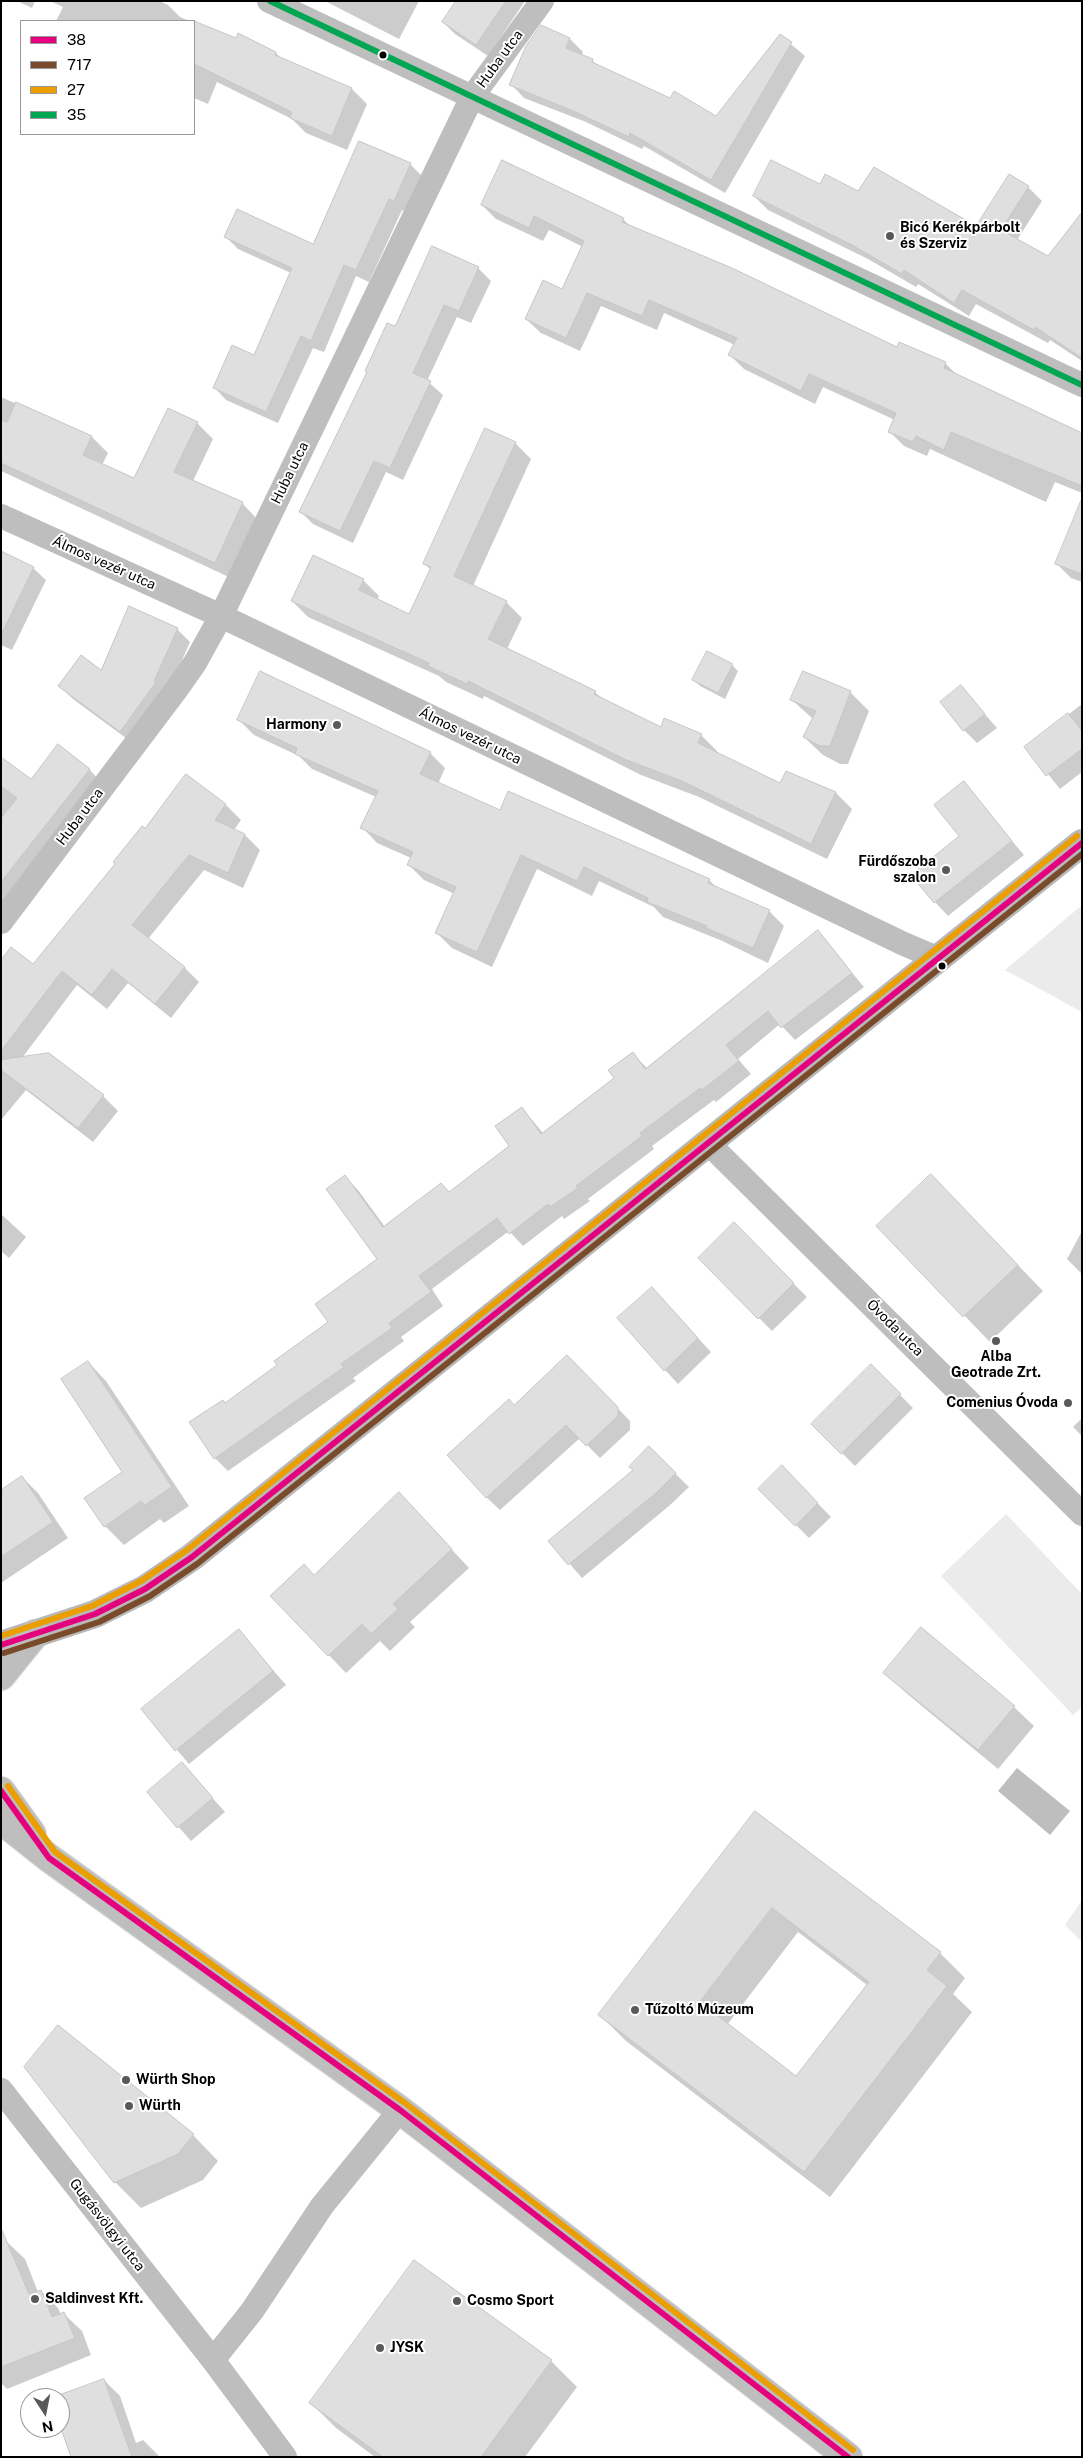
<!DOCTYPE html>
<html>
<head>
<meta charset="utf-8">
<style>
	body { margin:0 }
	#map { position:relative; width:1083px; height:2458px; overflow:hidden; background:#fff; font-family:"Public Sans",sans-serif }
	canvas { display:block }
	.frame { position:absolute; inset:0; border:2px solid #000; pointer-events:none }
	.legend { position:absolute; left:20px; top:20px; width:175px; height:115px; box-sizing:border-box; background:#fff; border:1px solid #999; margin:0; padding:6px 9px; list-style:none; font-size:15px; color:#000 }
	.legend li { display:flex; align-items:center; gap:10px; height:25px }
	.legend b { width:25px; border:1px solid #999 }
	.north { position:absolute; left:20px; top:2388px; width:50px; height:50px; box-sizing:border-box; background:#fff; border:1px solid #999; border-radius:50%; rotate:169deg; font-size:14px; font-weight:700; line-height:20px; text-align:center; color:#000 }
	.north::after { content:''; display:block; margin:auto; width:18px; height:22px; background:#595959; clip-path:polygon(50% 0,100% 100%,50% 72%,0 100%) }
</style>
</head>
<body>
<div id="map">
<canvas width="1083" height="2458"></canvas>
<div class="frame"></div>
<ul class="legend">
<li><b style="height:6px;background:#e5007d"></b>38</li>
<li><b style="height:6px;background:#7a4b2a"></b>717</li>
<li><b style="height:6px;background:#eb9e00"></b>27</li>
<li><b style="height:6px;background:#00a651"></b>35</li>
</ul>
<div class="north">N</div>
</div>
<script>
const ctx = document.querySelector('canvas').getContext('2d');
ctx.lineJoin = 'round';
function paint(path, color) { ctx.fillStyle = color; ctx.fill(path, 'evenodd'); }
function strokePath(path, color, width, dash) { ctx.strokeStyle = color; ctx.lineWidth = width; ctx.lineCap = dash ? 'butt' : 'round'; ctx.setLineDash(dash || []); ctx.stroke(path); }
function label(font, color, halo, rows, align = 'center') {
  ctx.font = font + ' "Public Sans",sans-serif'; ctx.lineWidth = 4; ctx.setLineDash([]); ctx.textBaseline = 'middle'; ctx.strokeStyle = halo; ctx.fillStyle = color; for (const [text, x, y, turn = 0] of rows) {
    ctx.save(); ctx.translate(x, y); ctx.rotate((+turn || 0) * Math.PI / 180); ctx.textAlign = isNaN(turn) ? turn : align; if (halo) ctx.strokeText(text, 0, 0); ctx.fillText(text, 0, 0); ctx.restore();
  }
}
const green = new Path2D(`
	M1082,905V1012L1005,970Z
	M1006,1514L1082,1594V1707L1073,1715L941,1576Z
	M1082,1900V1942L1065,1925Z`);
const water = new Path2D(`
	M1017,1768L1070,1811L1050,1835L998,1791Z`);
const shadow = new Path2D(`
	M17,1H35L32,8Z
	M50,1H159L168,5L180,17L190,21H56L63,7Z
	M325,1H419L399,39Z
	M457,1H525L488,56L455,34L443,22Z
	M194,23L276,53L282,59L352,89L367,104L347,150L306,133L292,119L217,82L208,104L194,98Z
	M780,35L805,56L725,193L644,146L642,149L586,122L524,98L511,84L570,39L583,52L581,56L592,60L598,66L670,100L717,118Z
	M410,164L422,176L406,212L402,210L369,282L356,276L324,352L313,348L278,423L226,400L214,387L255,357L291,273L238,249L225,236L314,246Z
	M820,186L858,192L976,228L1028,187L1042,201L1017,240L1049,258L1082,214V361L1050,340L1048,343L976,304L969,316L918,284L916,287L868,259L768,210L754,196Z
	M482,205L623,219L631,227L898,348L945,363L958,376L1082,434V493L1055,482L1046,502L930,449L927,456L904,446L890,432L895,420L823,387L815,404L744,369L730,355L735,345L664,313L657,330L601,306L580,351L541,333L526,319L563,291L583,247L549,230L543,241L496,219Z
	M478,268L491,281L471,323L457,317L427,381L443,395L403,480L386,472L353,543L313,524L301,512L396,328Z
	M1,397L92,437L108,453L102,465L135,480L197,423L213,439L193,481L242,503L258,520L231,578L1,471Z
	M515,443L531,459L473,586L506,602L522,618L507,649L595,692L603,700L661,729L701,735L717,751L716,754L780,785L787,772L836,793L852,809L827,859L699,797L641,775L484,696L483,699L446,682L439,676L308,617L292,601L363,580L379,596L377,600L410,615L431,570L424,563Z
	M1082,502V582L1071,578L1057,564Z
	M1,553L33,568L46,580L12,650L1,645Z
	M177,629L190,642L167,695L134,744L73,699L59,686L101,672Z
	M732,665L738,671L725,699L700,686L694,680Z
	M961,687L997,728L977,743L964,730Z
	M850,692L869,711L848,764H840L823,755L804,737L813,719L792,700Z
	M1082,704V772L1060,789L1026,747Z
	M239,720L430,753L445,768L438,784L501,812L709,880L717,888L769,911L784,926L768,963L720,940L663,917L654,907L599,881L592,896L537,869L492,967L452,948L437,933L455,894L424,880L409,865L411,858L377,843L362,827L376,797L312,769L299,756L254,735Z
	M1,758L31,781L89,769L103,784L1,912Z
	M186,776L226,805L241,820L234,830L245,835L260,850L243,888L204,870L148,939L184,967L199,982L171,1018L128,983L107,1009L77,985L22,1058L103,1096L118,1111L93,1142L26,1090L1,1120V962L33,965L145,830Z
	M963,783L1024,855L948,916L935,902L961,836Z
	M818,932L864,987L795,1040L780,1024L738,1059L751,1074L716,1102L714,1100L652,1146L654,1149L588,1199L590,1201L564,1219L562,1216L523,1246L509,1231L432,1289L443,1306L401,1337L404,1341L353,1378L356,1381L228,1471L215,1458L225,1404L279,1365L330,1323L379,1260L345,1177L358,1190L385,1227L450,1193L510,1147L522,1108L543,1133L616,1078L633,1054L647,1068Z
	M956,1201L1043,1291L990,1342L878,1226Z
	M1,1214L26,1237L9,1258L1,1251Z
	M734,1224L807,1297L772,1331L699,1258Z
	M1082,1231V1274L1067,1259Z
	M665,1302L711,1352L678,1384L618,1319Z
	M567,1356L630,1421V1430L600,1458L580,1438L500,1510L486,1497L515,1406Z
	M88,1362L106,1381L189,1506L164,1523L160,1519L124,1545L105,1526L86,1499L124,1472Z
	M871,1366L913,1408L855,1466L813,1424Z
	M1082,1418V1436L1073,1427Z
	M649,1448L689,1487L669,1506L582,1578L550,1541L634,1471Z
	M782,1467L831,1517L809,1538L760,1489Z
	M22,1477L38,1493L68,1538L1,1583V1491Z
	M416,1511L469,1568L410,1622L415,1627L390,1651L380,1641L346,1673L272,1596L314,1576Z
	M239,1631L286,1685L189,1764L142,1709Z
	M885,1672L1014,1707L1034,1726L998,1769L905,1692Z
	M182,1764L225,1812L191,1841L148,1792Z
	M756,1812L940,1953L965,1978L953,1994L972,2012L830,2197L626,2041L600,2015ZM798,1932L867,1985L797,2078L727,2025Z
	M193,2135L218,2161L203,2180L141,2208L115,2182Z
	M7,2242L25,2259L38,2292L41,2291L58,2308L61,2315L64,2314L82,2331L91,2355L7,2389L1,2383V2244Z
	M414,2262L551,2361L577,2387L525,2457H375L336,2428L311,2403Z
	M104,2380L120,2396L136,2443L143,2440L160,2457H78L60,2422V2398H54Z`);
const building = new Path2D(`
	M456,1H506L476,45L442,22Z
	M194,21L236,38L238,33L276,52L275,55L352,88L332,136L290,118L292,112L194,64Z
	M541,25L570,38L566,48L593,59L592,62L670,98L674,91L716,116L780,34L792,42L711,180L630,133L629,137L571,110L509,85L526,46Z
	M359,141L411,163L394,201L389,199L356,270L344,265L311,341L301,336L266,412L213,388L232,345L254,355L292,268L224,237L237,209L313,244Z
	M502,160L624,218L622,222L732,268L897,347L899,342L946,362L944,368L1082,433V486L951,432L944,450L916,436L913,442L888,432L896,413L809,374L801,391L728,355L737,338L649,300L642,316L587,293L566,338L525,319L543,280L562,289L584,241L534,216L529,228L481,205Z
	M771,160L820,184L825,174L858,191L874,167L976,226L1009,174L1029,186L1001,230L1048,256L1082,212V358L1035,327L1034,330L962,290L954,303L904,270L902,274L852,245L753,196Z
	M432,246L479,267L459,311L444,305L413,373L431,381L390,468L374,461L340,531L299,512L367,372L365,371L387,323L395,326Z
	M16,402L92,436L83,455L134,478L168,408L198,422L174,472L243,502L215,563L1,463V420L7,422Z
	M485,428L516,442L454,576L507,601L488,639L596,691L594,694L661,727L664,718L702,734L698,743L780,783L786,771L836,792L811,844L682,781L624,759L468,681L467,684L428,666L429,663L291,601L313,555L364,579L359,590L409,614L431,567L423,564Z
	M1081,501H1082V574L1055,564Z
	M1,551L34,567L1,635Z
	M129,606L178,628L154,681L156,682L120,732L58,686L81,655L101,670Z
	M707,651L733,664L718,693L692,680Z
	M260,671L431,752L420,774L500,810L508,791L710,879L708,883L770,910L753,948L706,928L707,926L647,902L648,898L584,867L577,881L521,855L477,952L435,933L456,887L407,865L413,852L360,828L378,791L295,754L297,748L237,720Z
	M803,671L851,691L830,746H820L803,737L816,711L790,700Z
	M961,685L985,714L963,731L940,702Z
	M1068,713L1082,731V749L1046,776L1024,747Z
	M58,744L90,769L1,882V818L17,798L1,786V757L31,779Z
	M186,774L226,804L215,820L245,834L228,873L189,855L132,925L185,967L155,1004L112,969L92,995L62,971L1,1051V960L11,947L33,964L115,864L113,862L142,826L145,828Z
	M964,781L1012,841L934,903L911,875L959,836L934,805Z
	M818,930L852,973L781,1028L768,1011L726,1045L739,1061L702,1090L700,1088L640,1133L642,1136L576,1186L578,1188L550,1207L548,1204L509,1234L497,1218L419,1276L431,1292L389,1323L392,1328L341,1364L344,1367L214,1459L189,1422L223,1400L225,1403L277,1365L274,1361L328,1322L315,1304L377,1259L326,1189L345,1175L383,1227L441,1183L449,1192L509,1146L495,1126L522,1107L541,1134L614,1078L608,1070L633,1052L645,1069Z
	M49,1053L104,1095L78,1128L1,1070V1060Z
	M931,1174L1018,1265L963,1317L876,1226Z
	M734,1222L794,1283L758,1319L698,1258Z
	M652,1287L698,1338L664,1371L617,1318Z
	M567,1355L618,1407V1416L586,1446L566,1425L486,1498L447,1455L509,1399L514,1405Z
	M88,1361L172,1487L145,1505L141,1501L104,1527L84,1498L122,1472L61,1379Z
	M871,1364L901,1394L841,1454L811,1424Z
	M649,1446L676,1473L656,1493L568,1565L548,1541L633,1470L629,1467Z
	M782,1465L818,1503L795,1526L758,1489Z
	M22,1476L53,1522L1,1557V1490Z
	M399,1492L452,1549L393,1604L398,1609L371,1634L362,1624L328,1656L270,1596L304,1564L314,1575Z
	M921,1627L1015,1706L978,1750L883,1673Z
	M239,1629L273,1671L175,1751L141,1709Z
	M182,1762L213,1798L177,1828L147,1792Z
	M755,1811L941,1952L927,1970L947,1986L804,2172L598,2015ZM772,1908L869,1982L796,2076L700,2002Z
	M58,2025L194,2134L178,2154L114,2183L24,2067Z
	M1,2228L29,2294L41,2290L52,2317L64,2312L75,2338L1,2367Z
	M414,2260L552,2360L481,2457H383L309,2403Z
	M104,2379L132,2457H71L60,2426V2395Z`);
const street = new Path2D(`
	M269,1L1082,385
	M1,516L221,616L904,944L937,958
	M1,922L176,690L195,663L221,616L472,97L542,1
	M708,1143L1082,1514
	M1,2090L213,2360L285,2457
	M213,2360L252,2311L322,2206L400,2110`);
const secondary = new Path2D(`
	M1,1645L95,1614L145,1589L192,1557L1082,843`);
const primary = new Path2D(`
	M1,1676L35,1634
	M1,1791L32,1834
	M1,1820L49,1858L400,2110L848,2457`);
const bus1 = new Path2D(`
	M1,1645L95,1614L145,1589L192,1557L1082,843
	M1,1791L49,1858L400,2110L848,2457`);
const bus2 = new Path2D(`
	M4,1653L99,1622L150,1596L197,1564L1082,854`);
const bus3 = new Path2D(`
	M1,1636L92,1606L141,1581L187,1550L1077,836
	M8,1786L55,1852L405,2103L853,2450`);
const bus4 = new Path2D(`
	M270,1L1082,385`);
const markers = [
	[383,55,4.5,"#000"],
	[890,236,5,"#595959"],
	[337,725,5,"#595959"],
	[946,870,5,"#595959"],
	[942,966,4.5,"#000"],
	[996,1341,5,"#595959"],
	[1068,1403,5,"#595959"],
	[635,2010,5,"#595959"],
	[126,2080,5,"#595959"],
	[129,2106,5,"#595959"],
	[35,2299,5,"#595959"],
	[457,2301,5,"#595959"],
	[380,2348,5,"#595959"]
];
const streetNames = [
	["Huba utca",500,59,-54],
	["Huba utca",290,473,-64],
	["Álmos vezér utca",104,563,24],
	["Álmos vezér utca",470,736,26],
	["Huba utca",80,817,-53],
	["Óvoda utca",895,1328,45],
	["Gugásvölgyi utca",107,2225,52]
];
const poiNames = [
	["Bicó Kerékpárbolt",900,228],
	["és Szerviz",900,244],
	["Harmony",327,725,"right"],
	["Fürdőszoba",936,862,"right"],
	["szalon",936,878,"right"],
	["Alba",996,1357,"center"],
	["Geotrade Zrt.",996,1373,"center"],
	["Comenius Óvoda",1058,1403,"right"],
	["Tűzoltó Múzeum",645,2010],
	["Würth Shop",136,2080],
	["Würth",139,2106],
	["Saldinvest Kft.",45,2299],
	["Cosmo Sport",467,2301],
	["JYSK",390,2348]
];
paint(green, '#ebebeb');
paint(water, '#bebebe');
paint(shadow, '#0003');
paint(building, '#dfdfdf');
strokePath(building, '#c6c6c6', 1);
strokePath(primary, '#dbdbdb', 30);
strokePath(street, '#bebebe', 24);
strokePath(secondary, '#b8b8b8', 28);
strokePath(primary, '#bebebe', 28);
strokePath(bus1, '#e5007d', 6);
strokePath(bus2, '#7a4b2a', 6);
strokePath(bus3, '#eb9e00', 6);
strokePath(bus4, '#00a651', 6);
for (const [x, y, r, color] of markers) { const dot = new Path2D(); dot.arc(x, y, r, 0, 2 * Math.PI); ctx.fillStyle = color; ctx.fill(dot); strokePath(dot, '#fff', 2); }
label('14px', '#000', '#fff', streetNames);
label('bold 14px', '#000', '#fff', poiNames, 'left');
</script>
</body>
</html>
